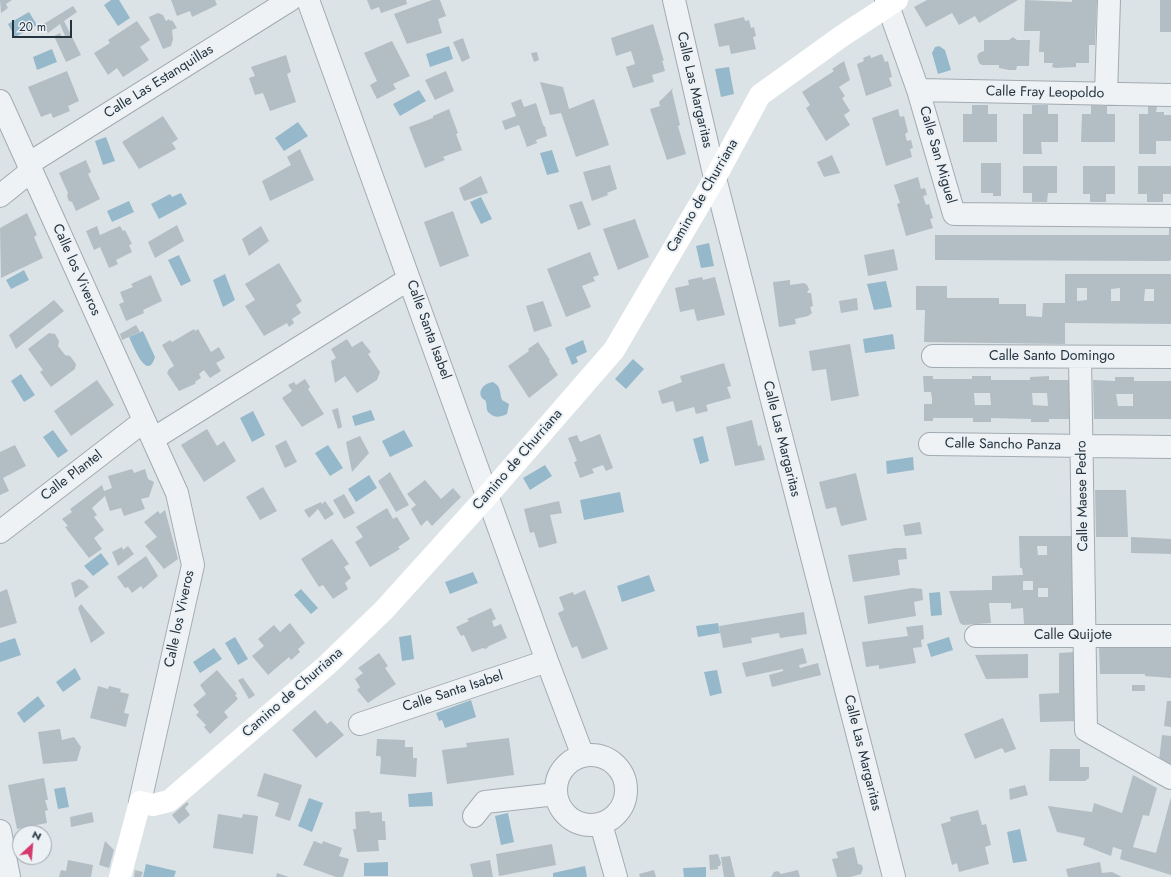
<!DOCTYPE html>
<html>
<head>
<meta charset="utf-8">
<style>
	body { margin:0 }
	#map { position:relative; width:1171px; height:877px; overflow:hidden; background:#dce3e7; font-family:Jost,sans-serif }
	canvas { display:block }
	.north { position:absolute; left:12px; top:825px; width:40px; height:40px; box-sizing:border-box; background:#ecf1f5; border:1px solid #9ca5ac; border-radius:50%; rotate:26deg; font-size:11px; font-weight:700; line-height:16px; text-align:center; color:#25333e }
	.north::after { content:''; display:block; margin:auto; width:14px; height:18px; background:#d43a6c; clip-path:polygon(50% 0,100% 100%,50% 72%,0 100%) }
	.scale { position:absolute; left:12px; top:20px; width:60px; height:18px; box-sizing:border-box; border:2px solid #25333e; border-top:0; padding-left:5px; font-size:12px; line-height:14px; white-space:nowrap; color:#25333e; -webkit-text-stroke:3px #ecf1f5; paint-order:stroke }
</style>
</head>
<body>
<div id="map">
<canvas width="1171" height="877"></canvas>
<div class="north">N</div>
<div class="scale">20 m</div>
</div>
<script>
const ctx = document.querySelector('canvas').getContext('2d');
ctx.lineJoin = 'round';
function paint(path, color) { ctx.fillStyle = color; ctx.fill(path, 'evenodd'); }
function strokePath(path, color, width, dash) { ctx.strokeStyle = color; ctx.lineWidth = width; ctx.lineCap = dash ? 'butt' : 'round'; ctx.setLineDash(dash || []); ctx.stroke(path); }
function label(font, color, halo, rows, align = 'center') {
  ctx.font = font + ' Jost,sans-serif'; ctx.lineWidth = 4; ctx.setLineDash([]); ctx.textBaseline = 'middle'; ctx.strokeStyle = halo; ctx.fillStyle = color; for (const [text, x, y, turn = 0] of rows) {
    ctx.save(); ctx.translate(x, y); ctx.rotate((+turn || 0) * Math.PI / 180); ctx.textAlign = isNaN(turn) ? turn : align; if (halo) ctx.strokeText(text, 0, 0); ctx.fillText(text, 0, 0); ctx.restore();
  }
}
const water = new Path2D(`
	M111,0H119L130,18L118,26L104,5Z
	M29,12L37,25L15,37L8,24Z
	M449,46L453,59L430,67L426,54Z
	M939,46L945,50L951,70L938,74L932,53L935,47Z
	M52,49L57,62L37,70L33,57Z
	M729,67L734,94L721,97L715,69Z
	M419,90L426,101L400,116L393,104Z
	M298,122L308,136L284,151L275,138Z
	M106,137L115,161L103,165L95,141Z
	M552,150L559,172L547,175L540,153Z
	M181,193L187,204L159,219L151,204L170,194L172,197Z
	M481,197L492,219L481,224L470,202Z
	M129,201L134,212L112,222L107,211Z
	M709,243L714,266L701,268L696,246Z
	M179,255L191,281L181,286L168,260Z
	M24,270L29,280L11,289L6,280Z
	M225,274L235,300L223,307L213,280Z
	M886,281L892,307L874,310L867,284Z
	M143,331L155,357C147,383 133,345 129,337Z
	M893,334L895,349L865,353L863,339Z
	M583,340L587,352L576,357L578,362L572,365L565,348Z
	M633,359L644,369L626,389L615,379Z
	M21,374L35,395L24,402L11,381Z
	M493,382C502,387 499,392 502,400L509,404L507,414C498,418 495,418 488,412C486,409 487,406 486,402C486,400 484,400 482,398C477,390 485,383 493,382Z
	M371,410L375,420L355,426L352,416Z
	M253,411L265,435L252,442L240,418Z
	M53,430L68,451L58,458L43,437Z
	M404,430L413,446L390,457L382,441Z
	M703,436L709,461L700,464L693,439Z
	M328,445L343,468L330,476L315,453Z
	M913,457L914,470L887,474L886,461Z
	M545,465L552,476L530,490L523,478Z
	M369,475L377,488L356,502L348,489Z
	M620,492L624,512L584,520L580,500Z
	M101,553L109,564L93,576L84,566Z
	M473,572L478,583L450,594L445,582Z
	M649,575L655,591L622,602L617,586Z
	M301,589L318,608L311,614L294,595Z
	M940,592L942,615L931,616L929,593Z
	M718,623L720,633L698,637L696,626Z
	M411,635L414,659L402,661L399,637Z
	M235,637L248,659L238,665L225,643Z
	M949,637L953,650L931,657L927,644Z
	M15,638L21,655L0,662V643Z
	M214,648L222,659L200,673L193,662Z
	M75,668L81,679L63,692L56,682Z
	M717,670L722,693L710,696L704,672Z
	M38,696L45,706L24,723L17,713Z
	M471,700L476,717L445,728L442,720L439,721L436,713Z
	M65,787L69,807L58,809L54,789Z
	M432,792L433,806L409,807L408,794Z
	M309,798L323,803L312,832L298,826Z
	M508,813L514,842L501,845L495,816Z
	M1020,829L1027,861L1013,863L1007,832Z
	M388,862V876H364V863Z
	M146,864L176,871L174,877H143Z
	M585,866L587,877H553V873Z
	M706,867V877H684L683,868Z`);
const building = new Path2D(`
	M0,0H12L6,4L8,8L1,13Z
	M171,0H215L217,5L192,17L190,11L177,16Z
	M367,0H406L407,4L381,13L379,7L371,10Z
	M432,0H440L446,16L438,19L442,33L407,44L394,14Z
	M927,0H1018L979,23L975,16L959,25L952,13L926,27L914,7Z
	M1025,0L1072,2V0H1097L1095,45H1089V63H1076V67L1056,68L1052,67L1053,63H1044V52H1039L1040,31H1024Z
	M1160,0H1171V32H1160Z
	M73,6L77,12L64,21L81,55L66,62L54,36L60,33L62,38L65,36L60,24L48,33L42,25Z
	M158,13L163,15L166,21L169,19L170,21L172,20L177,28L172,30L173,39L171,46L163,49L149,17Z
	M744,17L745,21L749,20L751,28L754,27L756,36L753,37L756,49L731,54L729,45L719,47L714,24Z
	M137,21L150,40L140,47L149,60L123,77L117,68L108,75L94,53L110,43L108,40Z
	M653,24L664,61L662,60L665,71L652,75L654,82L633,88L626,67L635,64L631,51L616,56L611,38Z
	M1013,37L1017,40H1030L1029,66H1017L1016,70H1009L999,68V65H982L979,63L977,56L979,53L984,51V40H1009Z
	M463,38L470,58L462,62L453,42Z
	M392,41L410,76L393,84L396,89L377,99L370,85L377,81L364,53Z
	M537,52L539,60L534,62L531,53Z
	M882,54L885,62L888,61L892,77L889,78L892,86L866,96L857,64L864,61L863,58L870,55L871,58Z
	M286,55L291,72L287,74L296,102L270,111L263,93L255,95L249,78L255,76L251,67Z
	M844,61L850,80L839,87L845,96L842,98L850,111L844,115L850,125L826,141L806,108L810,105L802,92L834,71L832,69Z
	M67,71L79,101L68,106L70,111L53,118L51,113L41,117L28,87Z
	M446,71L454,91L435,100L425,80Z
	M540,82L563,87L569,109L594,99L609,145L576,157L561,113L550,115Z
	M673,88L672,91L680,125L678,126L686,154L667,160L650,109L660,106L659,102Z
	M521,99L524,107L536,103L543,125L546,128H545L547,136L536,140L537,143L527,147L519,125L505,130L502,121L516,116L511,103Z
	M972,105H988V114H997V142H963V114H972Z
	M1032,105H1048V114H1058V142H1041L1042,154H1023V114H1032Z
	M1091,105L1107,106V114H1115V142H1081L1082,114H1091Z
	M1148,106H1157L1156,112H1164V115H1171V141H1156V154H1139V114H1148Z
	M449,109L458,133L456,134L462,150L443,157L445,160L425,168L409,127L433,118V116Z
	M898,109L900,117L904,116L908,132L905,134L907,141L911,140L913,148L910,149L912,157L886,166L872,118Z
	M163,116L178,139L172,143L176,149L139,169L122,142Z
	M300,149L314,180L270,201L262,181L291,165L287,157Z
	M832,155L840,173L824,177L817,162Z
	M86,160L91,172L88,174L100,199L76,211L72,202L69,201L67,196L68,193L59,173Z
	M981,163H1001V196H993V193H981Z
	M610,165L617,189L607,193L608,195L592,201L583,172Z
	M1023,166H1057V193H1048L1047,202H1032V193H1023Z
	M1083,166H1115V194H1106V202H1090V194H1083Z
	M1138,166H1171V194H1163V202H1147V194H1138Z
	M481,176L488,193L464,201L459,188Z
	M918,177L921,189L925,188L927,195L923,196L926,205L929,204L933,218L930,219L933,228L906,236L897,204L900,203L894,185Z
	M582,201L591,225L578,230L569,205Z
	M453,211L469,256L440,267L424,222Z
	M27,213L37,235L34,237L43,258L1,278L0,228Z
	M635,219L649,257L618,270L603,229Z
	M177,225L184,241L155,258L148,242Z
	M97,226L100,235L120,226L123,231L125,230L132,244L129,245L132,252L116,260L118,264L109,268L100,247L94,250L86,231Z
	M261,226L269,241L249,256L242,239Z
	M1169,228H1171V260L1169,261L935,260V235H1169Z
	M894,249L898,270L868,276L864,255Z
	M590,252L599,275L593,277L595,281L582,286L591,307L566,317L547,269Z
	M279,263L302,301L296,305L301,313L292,319L294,323L289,327L287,323L264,336L245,306L255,300L245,284Z
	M1065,274H1171V324L1065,323V344L924,342L925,310H916V286H947V298H999V304H1026V316L1042,317L1043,303H1065ZM1077,288H1087V300L1077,301ZM1120,288V301H1111V289ZM1145,289H1154V301H1144Z
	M151,275L162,301L143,310L144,313L126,321L119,304L124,302L120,292L133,287L131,284Z
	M702,277L703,280L715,277L725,315L697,321L694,309L680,312L675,288L689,285L688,280Z
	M790,280V285L804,283L807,285L809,289L807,293H811L813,306L810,307L812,313L808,316L795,319L796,324L779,327L773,282Z
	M857,298L858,310L841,313L839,301Z
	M54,300L64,311L16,349L9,335Z
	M543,301L552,326L534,332L526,306Z
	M136,325L140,332L122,340L120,334Z
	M194,329L195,331L198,329L211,352L219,347L225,358L216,363L221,371L210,378L204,370L199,374L201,378L196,381L195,384L179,391L167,373L169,369L174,366L162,345L170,340L172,342Z
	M49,333L55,334L59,341L58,346L65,355L70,356L76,364L75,369L51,387L40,372L43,370L28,349Z
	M347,339L352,347L362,341L371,352L368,354L380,372L377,380L357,393L345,376L335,383L331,361L336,358L331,349Z
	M538,342L550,360L549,361L558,375L529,398L508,366L529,351L528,349Z
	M850,344L859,396L831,401L826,369L812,371L809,351Z
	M724,363L731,386L727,387L731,398L706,405L708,411L696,414L694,407L676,412L673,401L662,404L658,391L682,382L680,376Z
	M923,376H933V379H972V376H991V380H1030V377L1049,376V380H1069V419H1049V422H1031V419L991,418V422H973V418H933V421H924V404H932V398L931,392H924ZM974,393H990L991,405H975ZM1032,393H1047L1048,406L1033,405Z
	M1115,377H1134V381H1171V419H1094L1093,380L1115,381ZM1116,394H1133V406H1118Z
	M305,379L310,387L308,389L324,414L302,427L282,398L292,391L288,385L294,382L296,385Z
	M97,380L114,405L71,436L54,411Z
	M338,408L342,427L338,429L332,410Z
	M752,420L758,446L761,445L765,460L735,466L726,427Z
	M207,429L217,446L224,441L236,461L204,482L181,445Z
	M600,434L613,468L606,471L603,465L592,469L594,473L580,478L574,462L577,461L568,438L577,435L580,442Z
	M360,436L369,453L352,472L346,442Z
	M286,440L297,462L285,468L275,446Z
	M15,445L26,466L3,478L9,491L0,495V452Z
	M132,469L134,473L145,469L148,479L154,482L149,497L141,499L145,509L124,516L121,508L110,511L105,496L92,508L97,515L94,517L104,530L94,538L102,549L89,558L65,527L68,526L62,519L72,512L70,509L102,485L104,491L112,488L108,476Z
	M390,472L409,505L396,512L378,481Z
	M856,473L867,520L841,526L836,507L826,509L819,482Z
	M425,480L441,499L453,488L461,497L432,526L427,520L421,526L411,509L416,505L407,494Z
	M263,487L277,511L260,520L246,497Z
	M1095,490H1126L1128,537H1096Z
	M344,494L355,513L344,519L333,500Z
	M325,501L334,514L325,520L318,509L309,518L304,510L321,502L322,504Z
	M559,501L562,513L550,515L557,543L539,548L534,532L530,533L524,509Z
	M387,508L393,519L397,517L410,539L398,547L400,549L370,567L355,542L363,537L356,527Z
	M165,510L178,559L164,569L145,546L157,537L144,522L158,511L160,514Z
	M920,522L922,534L905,536L903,525Z
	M1019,536H1073L1075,624H1024L1023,608L1011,609V603H989L991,623L963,625L960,623L949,591L992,590V576L1023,575L1022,568H1020ZM1037,546H1047V555H1038ZM1023,581H1033V590H1023ZM1038,588H1048V597H1038Z
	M1131,537L1171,539V554L1131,553Z
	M332,539L349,564L344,567L351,578L345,583L348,589L333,599L323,585L319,587L301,559Z
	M128,546L134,554L118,566L112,552L122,547L123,550Z
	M896,548H906L907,559L898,560L900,575L853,582L848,555Z
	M146,556L158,576L143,589L141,586L132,593L128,587L125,588L117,577Z
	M79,579L84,581L89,587L75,598L71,583Z
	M912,588L922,589L923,600L914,602L916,616L868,624L864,596Z
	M7,589L17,623L0,628V592Z
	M585,590L608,649L582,659L577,646L572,648L558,613L564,610L559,597L573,592L574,595Z
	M81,604L105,633L91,643L78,608Z
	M491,608L496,619L492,621L494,627L501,624L507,638L489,646L486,649L483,648L472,652L464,635L461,636L456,627L469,621L467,619Z
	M804,612L807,634L780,638L779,633L751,638L752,643L723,648L719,626Z
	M290,623L305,643L298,649L300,652L291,660L289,657L268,675L252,656L264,646L258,639L274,625L280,632Z
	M923,625L924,639L921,640L922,647L913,648L916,663L879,669V665L866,667L862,642L908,636L906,627Z
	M1099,647H1171V678L1145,676V674H1100Z
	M803,648L807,663L799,665L800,668L818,663L821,675L772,687L769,675L783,671V669L746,677L742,663Z
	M1075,652L1077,721L1040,722L1039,694L1059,693V653Z
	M379,653L388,666L385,668L396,684L368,703L357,690L360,687L355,679L363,673L358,668Z
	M1028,654V678L986,679L975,655Z
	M217,670L237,694L235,695L238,699L224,712L228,717L210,734L204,727L206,725L196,715L199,712L193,705L206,694L200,685Z
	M243,678L255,695L249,699L238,680Z
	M1132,685H1145V691H1132Z
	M98,686L108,689L109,686L121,689L120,692L129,694L124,713L129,714L126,727L90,718Z
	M1167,701H1171V727L1164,726Z
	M315,710L327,724L331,721L344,735L316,758L292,730Z
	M1003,718L1016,749L1005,753L1002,748L975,759L964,734Z
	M60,729L62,740L74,737L81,747L77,761L43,764L38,732Z
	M1162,735L1171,736V767L1159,761Z
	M509,738L514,775L447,784L442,750L467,747L466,743Z
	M377,739L405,740V747H413V758H417L416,777L380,774L381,758L380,756H376Z
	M1050,749H1080V767H1089V778L1085,781H1049Z
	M264,773L302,785L290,821L275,816L279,803L257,796Z
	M1133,775L1157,788L1149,816L1143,815L1133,847L1156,853L1171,797V875L1120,859L1122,850L1113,847L1111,856L1083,845L1085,838L1057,832L1048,806L1092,812L1094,803L1122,813Z
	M44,778L48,800H45L48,810L45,811L47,823L17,829L8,785Z
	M1025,785L1028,795L1010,800L1009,789Z
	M187,802L189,804L185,808L190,815L179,824L172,815Z
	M978,810L982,825L986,824L991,845L985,847L989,864L959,872L957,863L952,865L941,824L951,821L950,817Z
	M370,811V813L382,812V821H385L386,840H378L379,851L357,852L353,829H356L355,812Z
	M92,812L94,822L71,827L70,817Z
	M218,814L242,818L243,814L258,816L253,854L213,848Z
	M105,841L114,850L109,868L99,865Z
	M314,841L322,844L323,841L342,848L339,856L349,859L343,877H336L303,865Z
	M552,844L556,865L499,876L496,854Z
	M854,847L858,864L862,865L863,869L861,874L850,877H837L832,859L838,858L836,852Z
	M718,854L721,863L720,866H718V869L710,870L709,855Z
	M730,856L735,877H724L721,857Z
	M68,860L93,865L91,877H59L61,870L66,871Z
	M490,860L493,877H473L470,864Z
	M1100,862L1102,873L1112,872L1122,877H1068L1066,869Z
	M135,870L143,872L141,877H134Z
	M654,870L656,877H640L639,874Z
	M798,870L800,877H771L774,872L778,871L781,874Z
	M277,873L289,877H276Z`);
const street = new Path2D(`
	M308,0L547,661L583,756
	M674,0L715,178L894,877
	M886,0L918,90L954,214L1171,216
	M918,90L1171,95
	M1106,94L1109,0
	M0,101L177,493L193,565L140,802
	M28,164L290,0
	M0,196L31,171
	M933,356L1171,357
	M1080,357L1086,730L1171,778
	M153,439L409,279
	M930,444L1171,447
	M0,532L144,421
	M976,636H1171
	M360,724L547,661
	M556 790a35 35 0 1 1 70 0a35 35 0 1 1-70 0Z
	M474,816L485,802L556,794
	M601,824L616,877
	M0,831L9,877`);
const secondary = new Path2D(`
	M120,877L140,802L153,805L169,801L327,665L384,610L488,495L614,350L715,178L760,95L842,36L897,0`);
const streetNames = [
	["Calle Las Estanquillas",159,82,-32],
	["Calle Las Margaritas",694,90,77],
	["Calle Fray Leopoldo",1045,93,1],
	["Calle San Miguel",937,155,74],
	["Camino de Churriana",703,196,-60],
	["Calle los Viveros",76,270,66],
	["Calle Santa Isabel",428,330,70],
	["Calle Santo Domingo",1052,357],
	["Calle Las Margaritas",781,439,76],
	["Calle Sancho Panza",1003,445,1],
	["Camino de Churriana",518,460,-49],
	["Calle Plantel",72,476,-37],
	["Calle Maese Pedro",1083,496,-91],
	["Calle los Viveros",180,619,-78],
	["Calle Quijote",1073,636],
	["Calle Santa Isabel",453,692,-18],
	["Camino de Churriana",293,693,-41],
	["Calle Las Margaritas",862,753,76]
];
paint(water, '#95b8ca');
paint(building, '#b3bdc4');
strokePath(street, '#a1abb1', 24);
strokePath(street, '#eff2f5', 22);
strokePath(secondary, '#fff', 22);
label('14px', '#25333e', '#ecf1f5', streetNames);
</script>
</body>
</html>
